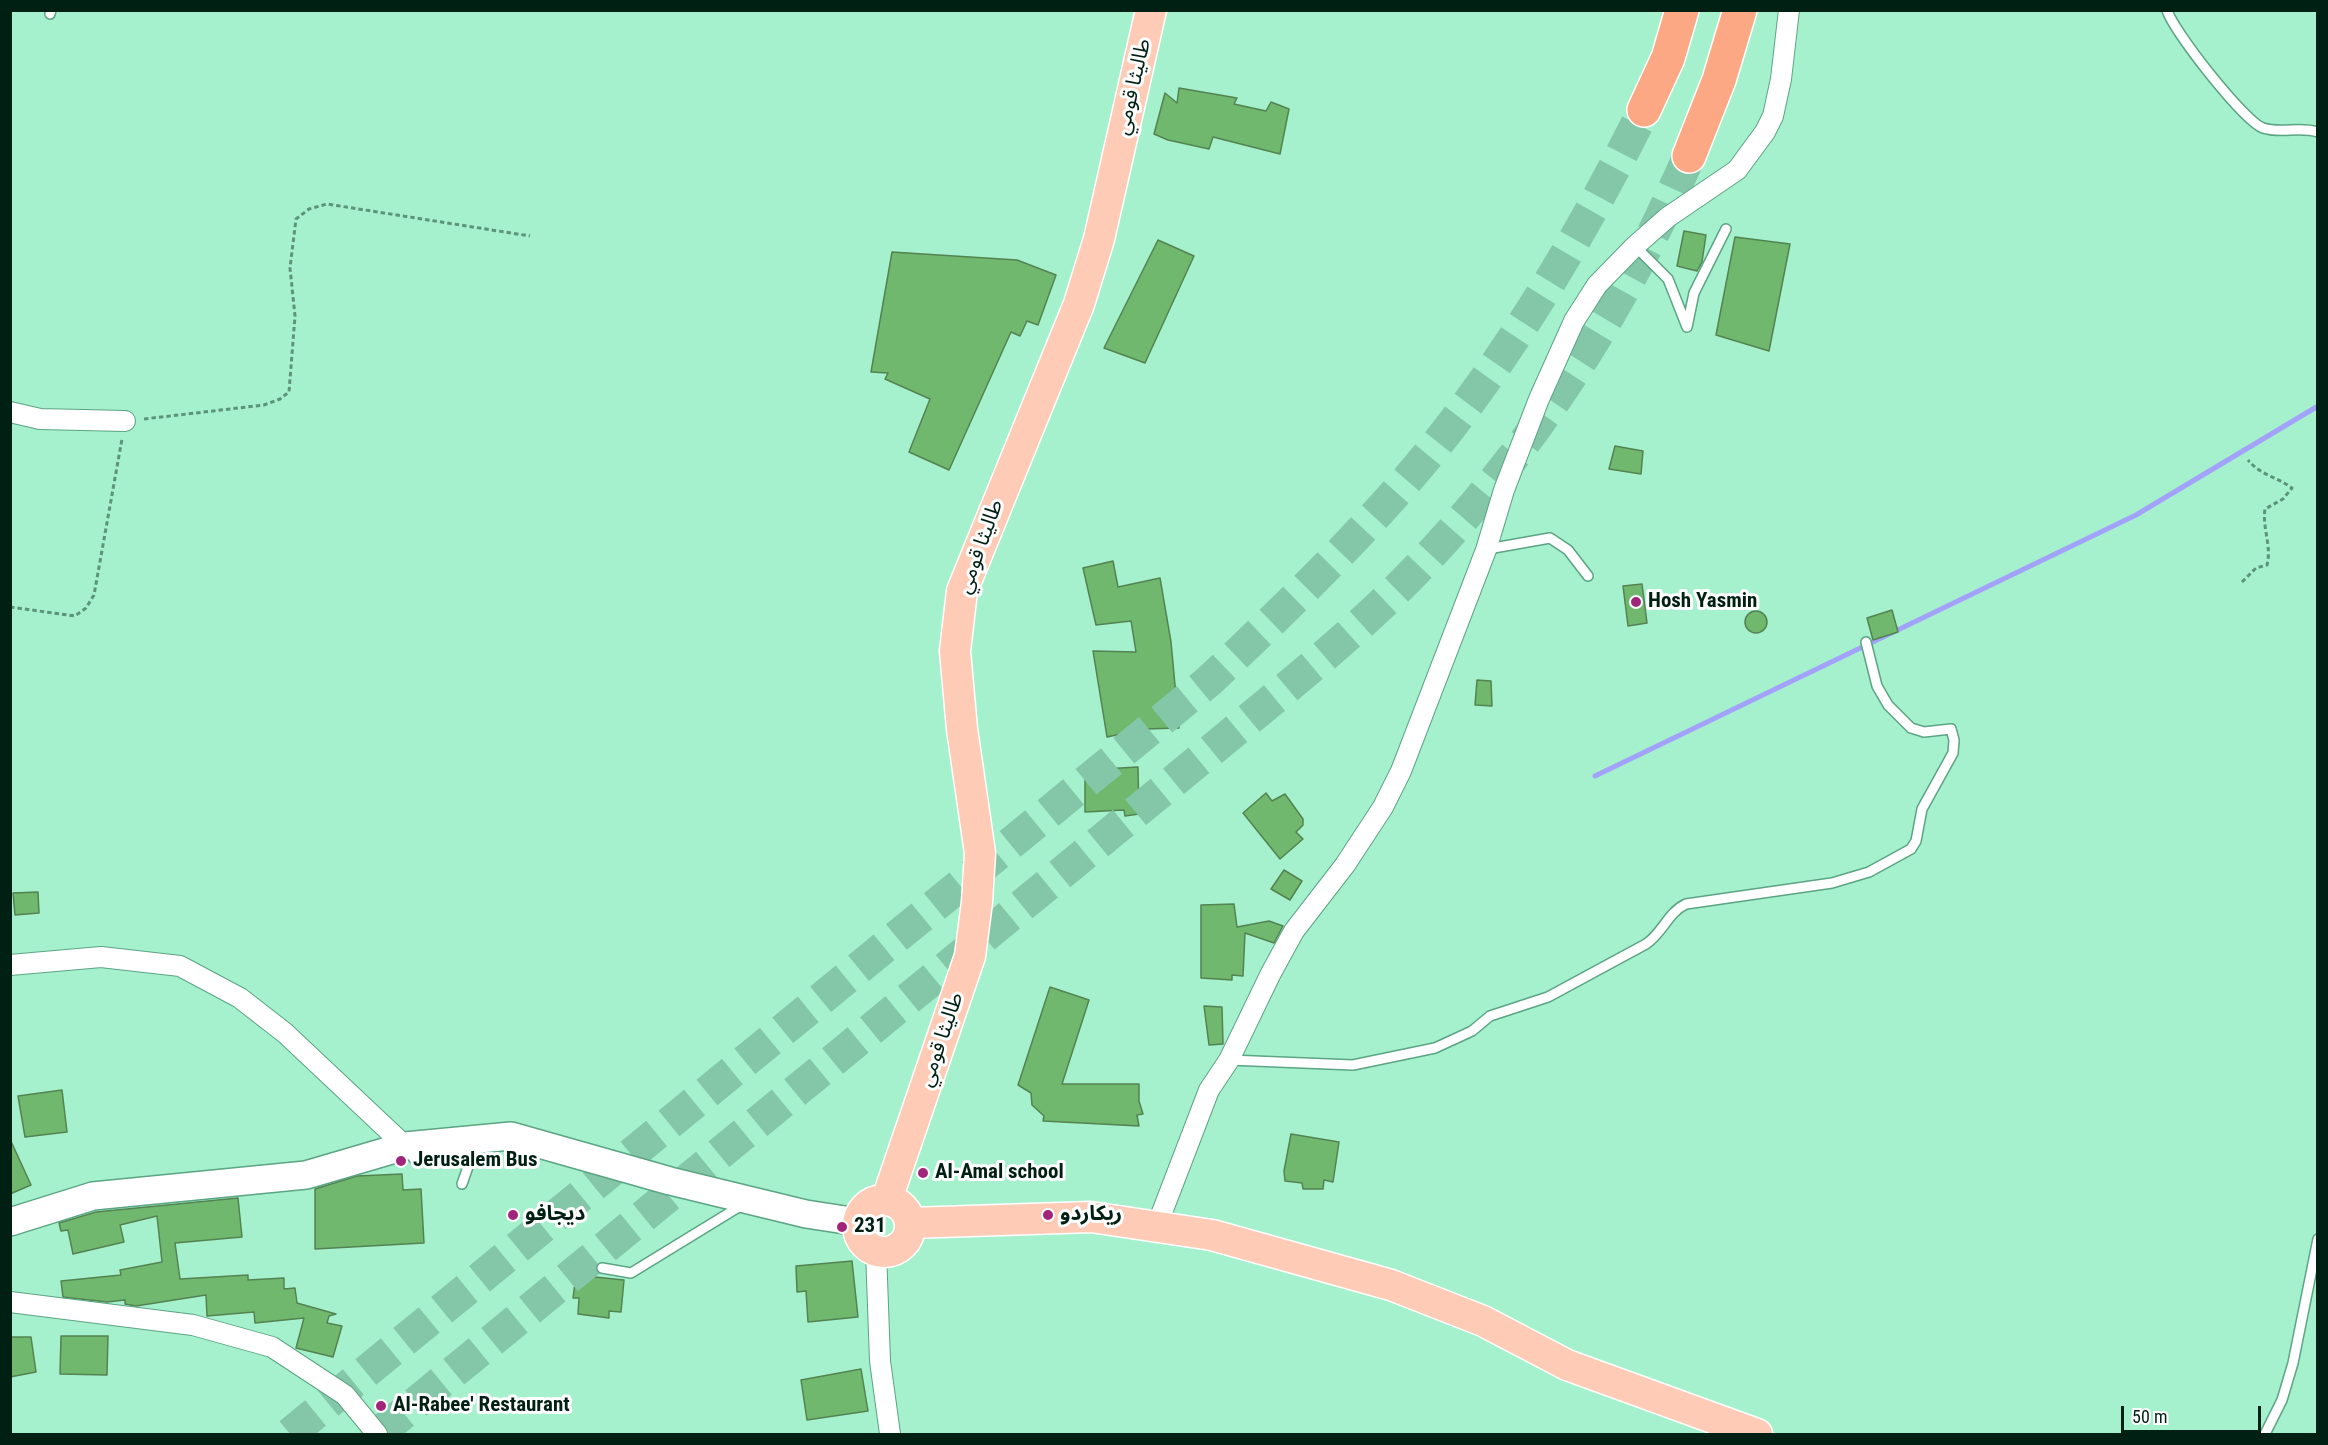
<!DOCTYPE html>
<html>
<head>
<meta charset="utf-8">
<style>
	body { margin:0 }
	#map { position:relative; width:2328px; height:1445px; overflow:hidden; background:#a5f1cd; font-family:"Roboto Condensed",sans-serif }
	canvas { display:block }
	.frame { position:absolute; inset:0; border:12px solid #012014; pointer-events:none }
	.scale { position:absolute; left:2121px; top:1406px; width:140px; height:27px; box-sizing:border-box; border:3px solid #012014; border-top:0; padding-left:8px; font-size:18px; line-height:21px; white-space:nowrap; color:#012014; -webkit-text-stroke:4px #fefefe; paint-order:stroke }
</style>
</head>
<body>
<div id="map">
<canvas width="2328" height="1445"></canvas>
<div class="frame"></div>
<div class="scale">50 m</div>
</div>
<script>
const ctx = document.querySelector('canvas').getContext('2d');
ctx.lineJoin = 'round';
function strokePath(path, color, width, dash) { ctx.strokeStyle = color; ctx.lineWidth = width; ctx.lineCap = dash ? 'butt' : 'round'; ctx.setLineDash(dash || []); ctx.stroke(path); }
function paint(path, color) { ctx.fillStyle = color; ctx.fill(path, 'evenodd'); }
function label(font, color, halo, rows, align = 'center') {
  ctx.font = font + ' "Roboto Condensed","Noto Sans Arabic",sans-serif'; ctx.lineWidth = 6; ctx.setLineDash([]); ctx.textBaseline = 'middle'; ctx.strokeStyle = halo; ctx.fillStyle = color; for (const [text, x, y, turn = 0] of rows) {
    ctx.save(); ctx.translate(x, y); ctx.rotate((+turn || 0) * Math.PI / 180); ctx.textAlign = isNaN(turn) ? turn : align; if (halo) ctx.strokeText(text, 0, 0); ctx.fillText(text, 0, 0); ctx.restore();
  }
}
const stream = new Path2D(`
	M1595,776L2136,515L2318,406`);
const building = new Path2D(`
	M1179,88L1237,98L1234,104L1266,111L1271,102L1289,109L1280,154L1213,137L1209,149L1168,140L1154,134L1165,93L1177,103Z
	M1684,231L1706,235L1702,262L1697,271L1677,266Z
	M1735,237L1790,244L1769,351L1716,335Z
	M1158,240L1194,256L1145,363L1104,348Z
	M892,252L1017,260L1056,275L1038,325L1027,321L1020,336L1011,332L949,470L909,452L930,399L885,379L888,373L871,372Z
	M1615,446L1643,451L1641,474L1609,469Z
	M1113,561L1118,587L1160,578L1171,642L1179,728L1145,729L1107,737L1093,651L1136,652L1131,621L1096,625L1083,568Z
	M1642,584L1647,623L1628,626L1623,586Z
	M1892,610L1898,632L1873,640L1867,618Z
	M1745 622a11 11 0 1 1 22 0a11 11 0 1 1-22 0Z
	M1477,680L1491,681L1492,706L1475,705Z
	M1138,767L1139,814L1125,816L1124,810L1085,812V770Z
	M1266,793L1272,801L1285,794L1303,819V825L1296,832L1303,839L1280,859L1243,813Z
	M1284,870L1302,881L1290,900L1271,889Z
	M38,892L39,913L15,915L13,893Z
	M1234,904L1237,927L1269,921L1283,926L1274,943L1245,933L1243,976L1232,975V980L1201,978V905Z
	M1050,987L1089,1000L1062,1084H1139V1101L1143,1114L1137,1115L1139,1126L1043,1121L1044,1116L1032,1105L1031,1093L1018,1085Z
	M1204,1006L1222,1007L1223,1044L1209,1045Z
	M62,1090L67,1132L25,1137L18,1096Z
	M1291,1134L1339,1142L1333,1182L1324,1180L1323,1189H1303L1302,1183L1285,1181L1284,1171Z
	M10,1139L31,1185L10,1194Z
	M402,1174L403,1190L421,1189L424,1243L315,1249V1189L357,1176Z
	M238,1198L242,1237L175,1243L180,1279L248,1275V1280L284,1278V1289L295,1288L297,1303L336,1314L329,1316L327,1323L342,1326L333,1357L296,1348L304,1318L255,1323L254,1312L207,1316L206,1295L136,1306L125,1304V1300L107,1302L63,1297L61,1281L121,1275L120,1270L162,1262L157,1216L120,1225L124,1242L73,1254L68,1230L61,1231L59,1223L96,1212Z
	M852,1261L858,1317L808,1322L806,1291L797,1292L796,1266Z
	M576,1275L624,1280L621,1312L609,1311V1318L578,1314L579,1298H573Z
	M61,1336H108L107,1375L60,1374Z
	M10,1337H31L36,1372L10,1377Z
	M861,1369L868,1411L807,1420L801,1380Z`);
const highwayTunnel = new Path2D(`
	M290,1434L1209,681C1291,603 1374,524 1444,435C1523,334 1587,224 1644,110
	M378,1434L1225,739C1291,684 1359,630 1419,567C1534,446 1623,310 1689,156`);
const path = new Path2D(`
	M144,419L264,405L280,399L289,392L295,316L290,268L296,219L309,209L327,204L530,236
	M2242,582L2256,568L2267,565C2272,546 2262,528 2265,509L2283,499L2292,488C2277,477 2260,475 2248,460
	M10,607L75,616L86,608L94,595L122,439`);
const lane = new Path2D(`
	M2167,10C2173,31 2244,121 2263,128C2281,134 2299,126 2318,132
	M50,14L51,10
	M1635,246L1668,279L1687,327L1694,293L1726,229
	M1488,549L1550,538L1568,550L1588,576
	M1229,1060L1353,1065L1435,1048L1472,1031L1490,1016L1548,997L1646,944C1663,933 1667,913 1686,904L1832,883L1869,872L1911,849L1916,841L1922,809L1953,753L1954,740L1951,729L1924,732L1911,728L1888,705L1877,686L1866,642
	M408,1151L415,1160L471,1158L462,1184
	M602,1268L631,1273L742,1205
	M2265,1434L2282,1400L2293,1363L2318,1239`);
const street = new Path2D(`
	M10,412L40,419L125,421
	M10,965L101,957L180,966L240,998L285,1033L405,1146
	M1156,1228L1209,1090L1229,1060L1271,973L1294,931L1345,865L1383,807L1401,771L1486,550L1504,490L1539,399L1574,321L1597,285L1635,246L1668,217L1737,170L1765,132L1773,116L1781,79L1789,10
	M876,1251L880,1361L890,1434
	M10,1302L193,1325L272,1347L345,1395L377,1434`);
const secondary = new Path2D(`
	M10,1222L93,1196L306,1175L405,1146L511,1136L670,1181L806,1214L858,1222`);
const primary = new Path2D(`
	M887,1199L970,956L977,902L980,853L962,729L955,651L962,591L1079,304L1099,239L1151,10
	M858 1226a26 26 0 1 1 52 0a26 26 0 1 1-52 0Z
	M910,1223L1091,1217L1212,1235L1391,1285L1483,1321L1567,1365L1757,1434`);
const highway = new Path2D(`
	M1644,110L1668,58L1682,10
	M1689,156L1719,80L1740,10`);
const markers = [
	[1636,602,6,"#a1267b"],
	[401,1161,6,"#a1267b"],
	[923,1173,6,"#a1267b"],
	[513,1215,6,"#a1267b"],
	[1048,1215,6,"#a1267b"],
	[842,1227,6,"#a1267b"],
	[381,1406,6,"#a1267b"]
];
const streetNames = [
	["طاليثا قومي",1134,87,-77],
	["طاليثا قومي",981,547,-70],
	["طاليثا قومي",942,1040,-71]
];
const poiNames = [
	["Hosh Yasmin",1648,602],
	["Jerusalem Bus",413,1161],
	["Al-Amal school",935,1173],
	["ديجافو",525,1215],
	["ريكاردو",1060,1215],
	["231",854,1227],
	["Al-Rabee' Restaurant",393,1406]
];
strokePath(stream, '#a2a1fb', 5);
paint(building, '#6fb86d');
strokePath(building, '#548352', 1.5);
strokePath(highwayTunnel, '#84c7a8', 33, [33, 16]);
strokePath(lane, '#5ba484', 12);
strokePath(street, '#5ba484', 22);
strokePath(secondary, '#5ba484', 30);
strokePath(primary, '#fff', 33);
strokePath(highway, '#fff', 36);
strokePath(path, '#5c947a', 3, [4.5, 3]);
strokePath(lane, '#fff', 9);
strokePath(street, '#fff', 20);
strokePath(secondary, '#fff', 27);
strokePath(primary, '#fecbb6', 30);
strokePath(highway, '#fda885', 33);
for (const [x, y, r, color] of markers) { const dot = new Path2D(); dot.arc(x, y, r, 0, 2 * Math.PI); ctx.fillStyle = color; ctx.fill(dot); strokePath(dot, '#fefefe', 2); }
label('21px', '#012014', '#fefefe', streetNames);
label('bold 21px', '#012014', '#fefefe', poiNames, 'left');
</script>
</body>
</html>
